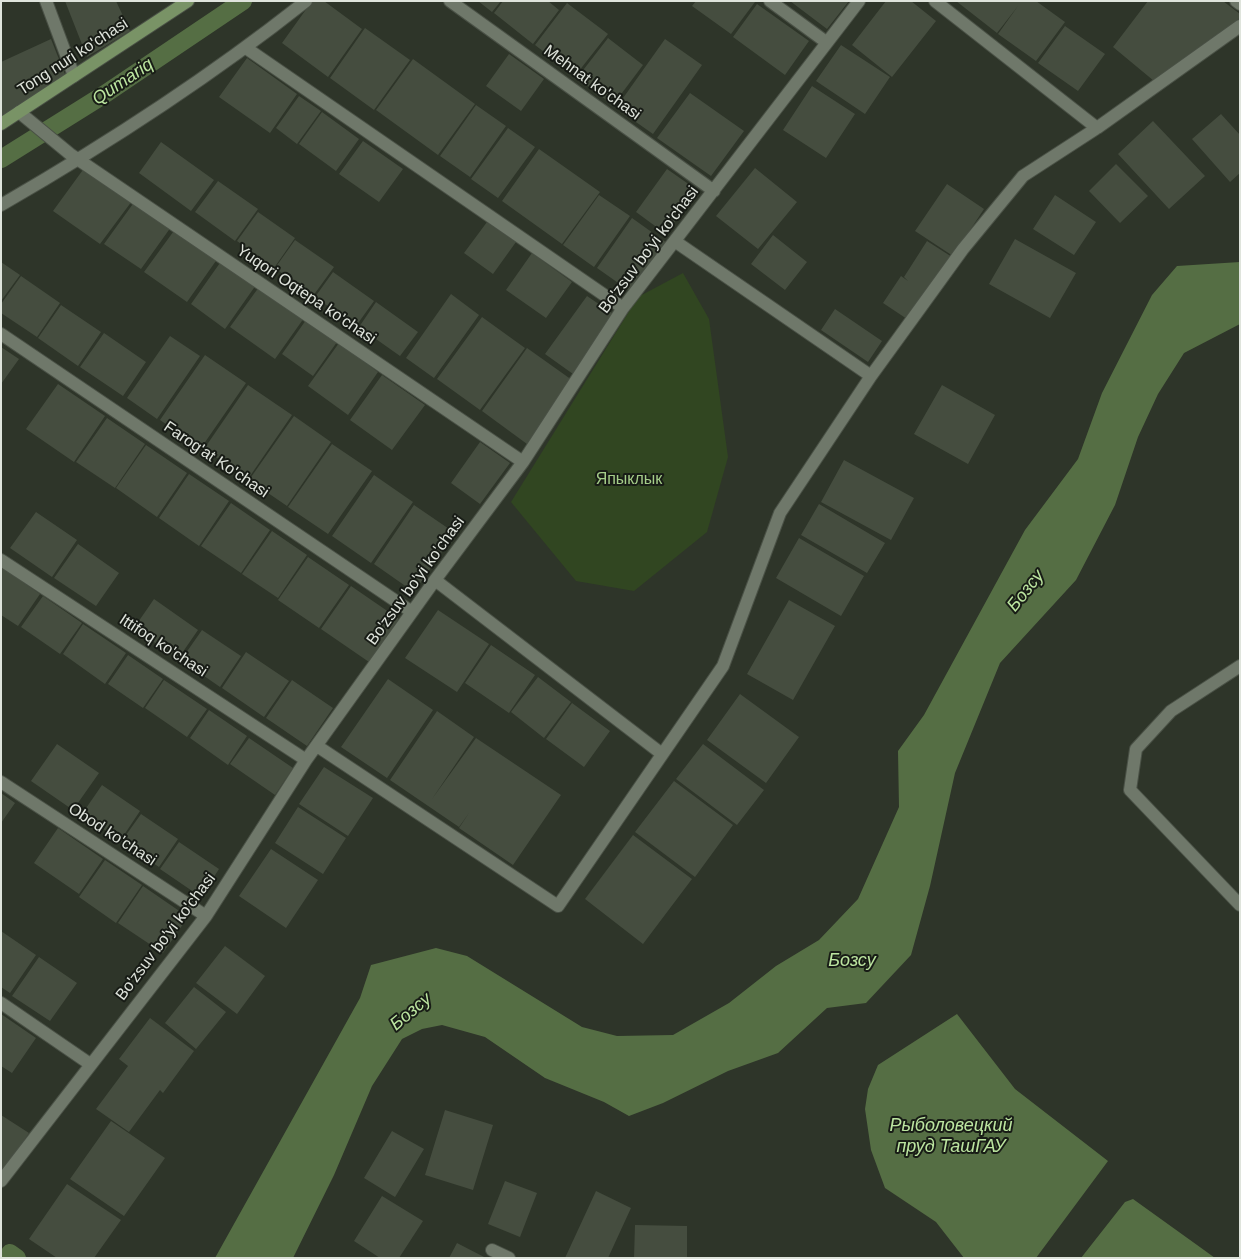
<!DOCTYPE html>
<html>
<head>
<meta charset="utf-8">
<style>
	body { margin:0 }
	#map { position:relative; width:1241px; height:1259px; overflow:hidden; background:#2e3529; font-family:Helvetica,sans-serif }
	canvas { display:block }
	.frame { position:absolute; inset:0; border:2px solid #dfe4dc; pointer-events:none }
</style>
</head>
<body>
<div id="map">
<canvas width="1241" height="1259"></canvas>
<div class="frame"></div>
</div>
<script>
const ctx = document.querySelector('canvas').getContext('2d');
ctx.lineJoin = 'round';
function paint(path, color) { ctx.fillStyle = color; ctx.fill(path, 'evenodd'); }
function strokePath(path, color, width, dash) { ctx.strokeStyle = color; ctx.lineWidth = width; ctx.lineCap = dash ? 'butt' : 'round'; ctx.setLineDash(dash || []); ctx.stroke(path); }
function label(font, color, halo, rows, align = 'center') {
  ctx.font = font + ' Helvetica,sans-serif'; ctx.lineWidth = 4; ctx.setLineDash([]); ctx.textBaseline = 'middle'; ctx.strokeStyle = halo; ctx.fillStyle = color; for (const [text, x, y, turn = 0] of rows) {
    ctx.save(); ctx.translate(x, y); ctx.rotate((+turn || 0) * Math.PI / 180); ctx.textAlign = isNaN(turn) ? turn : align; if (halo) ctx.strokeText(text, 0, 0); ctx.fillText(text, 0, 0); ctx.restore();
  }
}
const green = new Path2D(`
	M683,273L709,319L728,457L707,532L634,591L576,581L511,502L638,297Z`);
const water = new Path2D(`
	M1240,262V324L1184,353L1158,394L1138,437L1115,505L1076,580L1000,663L955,773L930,886L911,955L866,1003L827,1008L778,1053L728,1071L663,1103L629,1116L604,1102L545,1078L485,1037L442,1025L422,1029L402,1039L372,1086L334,1175L293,1258H215L360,998L371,965L436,948L467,956L582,1027L617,1036L673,1035L729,1003L776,966L819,940L858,899L899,807L898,751L924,715L1025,530L1078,459L1102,393L1152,295L1177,266Z
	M957,1014L1015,1089L1108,1161L1036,1258H964L936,1222L885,1188L871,1150L865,1109L868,1089L878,1065Z
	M1133,1199L1204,1250L1215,1258H1081L1125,1202Z`);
const canal = new Path2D(`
	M1,159L105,94L243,1
	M10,1253L17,1258`);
const building = new Path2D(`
	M65,1H116L130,31L87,57Z
	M312,1H324L362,29L328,77L282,43Z
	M478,1H501L492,12Z
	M503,1H548L559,10L533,44L494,13Z
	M696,1H754L755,2L731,34L692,6Z
	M790,1H849L827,29Z
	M886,1H911L936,21L892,77L852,45Z
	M956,1H1036L1065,22L1036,61L998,34L1018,6L997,33Z
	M1148,1H1223L1240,14V18L1154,81L1113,47Z
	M567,3L608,34L575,76L535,45Z
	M757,4L809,41L785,75L733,37Z
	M1065,26L1105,54L1078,91L1038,63Z
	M365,28L410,60L374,110L330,78Z
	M608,38L643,65L613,105L577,78Z
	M51,39L66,77L1,119V62Z
	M665,39L702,65L653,134L616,108Z
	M841,45L890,77L865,114L816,81Z
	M509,54L544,79L521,111L486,86Z
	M247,58L297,94L270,133L219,97Z
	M413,59L475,104L438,155L376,110Z
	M812,86L855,114L826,158L783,130Z
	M690,93L744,131L711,176L657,138Z
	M299,96L321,111L297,144L276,128Z
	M476,105L506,126L470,177L440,156Z
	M322,112L359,139L336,171L299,144Z
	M1221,114L1240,135V173L1230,182L1192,139Z
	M1153,121L1205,176L1169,209L1118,154Z
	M508,128L535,147L498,198L471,179Z
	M363,141L403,169L379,202L339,174Z
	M161,142L214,180L191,211L139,173Z
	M539,149L600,192L562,244L502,201Z
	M1116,164L1148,196L1120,223L1089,191Z
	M85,167L132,201L100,244L53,211Z
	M755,168L797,202L758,249L716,216Z
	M667,169L697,190L666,234L636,212Z
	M218,181L258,209L235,241L195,212Z
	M947,184L984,209L953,256L915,231Z
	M599,195L630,216L594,267L563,245Z
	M1055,195L1096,222L1074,255L1033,229Z
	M135,201L171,227L141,269L104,244Z
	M258,212L295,238L274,268L237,241Z
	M632,218L667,243L631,292L597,268Z
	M487,222L516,242L493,274L464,253Z
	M176,228L218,258L187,302L144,272Z
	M773,235L807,262L785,290L751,264Z
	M1015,239L1076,273L1050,318L989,284Z
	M295,240L334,267L313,296L275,268Z
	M927,241L952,257L910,321L883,303L901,276L908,281L904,277Z
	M532,253L572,282L546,318L506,290Z
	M222,260L256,285L225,329L191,304Z
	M1,262L20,275L1,301Z
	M333,272L374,301L356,326L315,297Z
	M21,276L60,303L37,337L1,313V304Z
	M259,287L304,318L275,359L230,327Z
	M451,294L479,315L434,378L406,358Z
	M587,296L615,315L573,374L545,354Z
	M376,302L418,332L400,356L359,327Z
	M61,305L101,332L78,366L38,338Z
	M835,309L882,341L868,362L821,330Z
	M482,317L525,348L480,410L437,379Z
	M306,320L337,342L313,376L282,354Z
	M104,333L146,362L123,396L80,367Z
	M170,336L200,356L157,419L127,398Z
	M339,343L378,372L348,415L308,386Z
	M1,347L19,359L1,384Z
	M527,348L572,380L527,444L482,411Z
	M205,355L246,383L201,448L160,420Z
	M382,375L425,405L392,450L350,420Z
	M58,384L105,416L74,462L26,429Z
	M248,385L292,415L248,479L204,449Z
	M942,385L995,415L968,464L914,434Z
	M294,416L331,442L287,506L249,480Z
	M107,418L145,444L115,488L76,462Z
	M480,442L510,463L480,504L451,483Z
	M332,444L372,471L328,534L288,507Z
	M146,445L187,473L157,517L116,488Z
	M844,460L914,498L891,540L821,502Z
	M189,474L229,501L199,546L159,518Z
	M374,475L413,502L371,563L332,536Z
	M231,503L270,530L241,573L201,546Z
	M819,504L885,543L867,573L801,535Z
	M414,505L455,533L414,592L374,564Z
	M36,512L77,540L52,577L10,548Z
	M272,531L307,555L278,598L242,574Z
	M799,538L864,576L841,616L776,578Z
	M78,544L119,573L96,606L54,578Z
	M308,557L349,585L319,628L278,600Z
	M1,567L40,594L18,626L1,615Z
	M351,586L399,619L369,662L321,629Z
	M43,596L82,623L60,654L21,627Z
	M154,599L198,630L178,659L134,628Z
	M789,600L835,626L793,700L747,674Z
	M438,610L489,644L457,692L405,658Z
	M83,624L126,653L105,684L63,654Z
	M202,630L241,656L220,687L181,660Z
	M491,645L535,675L509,713L465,683Z
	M246,652L289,681L264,717L222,688Z
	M128,655L163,679L143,708L108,684Z
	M538,677L571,702L544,738L511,712Z
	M388,679L433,710L387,778L341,747Z
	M164,680L207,709L187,737L145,708Z
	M292,680L333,708L307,746L266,718Z
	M740,694L799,737L766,783L707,740Z
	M572,703L610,731L584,767L546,739Z
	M209,710L247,736L228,765L190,738Z
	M437,711L474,737L432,799L476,738L561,795L513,865L459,828L469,813L459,827L390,780Z
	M249,738L293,768L275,795L230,764Z
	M57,744L99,773L73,810L31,781Z
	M703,744L764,790L737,825L676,779Z
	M324,767L373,798L348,836L299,804Z
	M674,781L733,825L695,877L635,832Z
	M102,785L140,811L120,841L82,814Z
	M1,793L15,803L1,823Z
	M298,807L346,838L323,874L275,843Z
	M141,814L178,839L159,867L121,842Z
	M58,828L103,859L79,894L34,863Z
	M633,835L692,879L643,944L585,899Z
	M179,842L219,869L201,897L160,869Z
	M271,849L318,880L286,928L239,896Z
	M105,860L142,885L116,923L79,897Z
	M143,886L188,917L163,953L118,923Z
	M1,931L36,955L10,993L1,987Z
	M225,946L265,976L237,1014L196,983Z
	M39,957L77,983L50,1021L12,996Z
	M194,987L226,1012L196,1049L165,1023Z
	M1,1014L36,1038L12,1073L1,1066Z
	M150,1018L194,1051L163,1093L160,1090L129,1132L96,1109L128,1066L119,1059Z
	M445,1110L493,1125L473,1190L425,1175Z
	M1,1115L29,1133L1,1175Z
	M111,1121L165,1158L124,1216L70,1179Z
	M392,1131L424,1149L395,1197L364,1178Z
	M505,1181L537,1193L520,1237L488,1224Z
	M67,1184L121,1220L94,1258H57L29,1239Z
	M596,1191L631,1208L608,1258H565Z
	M382,1196L423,1221L399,1258H380L354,1241Z
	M635,1225L687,1226V1258H634Z
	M457,1243L486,1258H449Z`);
const street = new Path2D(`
	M46,1L74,76
	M450,1L714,191
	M770,1L826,42
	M935,1L1097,128
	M1236,1L1240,4
	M246,48L623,308
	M19,112L70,154L523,462
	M1,205C107,144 210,77 306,1
	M676,242L871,376
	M1,334L412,612
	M1,560L306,760
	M435,580L662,754
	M1240,666L1171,711L1136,749L1130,790L1240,905
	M317,746L558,906L723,666L780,513L871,376L963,249L1023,176L1097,128L1240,26
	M1,782L206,916
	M1,1003L90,1064
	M1,1181L206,916L306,760L435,580L523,462L623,308L859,1
	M492,1250L509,1258`);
const secondary = new Path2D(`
	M1,124L188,1`);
const streetNames = [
	["Tong nuri ko'chasi",73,57,-33],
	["Mehnat ko'chasi",592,83,36],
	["Bo'zsuv bo'yi ko'chasi",649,250,-53],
	["Yuqori Oqtepa ko'chasi",306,295,34],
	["Farog'at Ko'chasi",216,460,34],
	["Bo'zsuv bo'yi ko'chasi",416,581,-54],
	["Ittifoq ko'chasi",163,646,33],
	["Obod ko'chasi",112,835,33],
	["Bo'zsuv bo'yi ko'chasi",166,937,-53]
];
const parkNames = [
	["Япыклык",629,480]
];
const waterNames = [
	["Qumariq",123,82,-34],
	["Бозсу",1026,591,-51],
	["Бозсу",852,961],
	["Бозсу",411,1012,-40],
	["Рыболовецкий",951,1126],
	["пруд ТашГАУ",951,1147]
];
paint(green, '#314621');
paint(water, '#556e44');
strokePath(canal, '#556e44', 18);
paint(building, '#454d3f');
strokePath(street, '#4a5146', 14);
strokePath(secondary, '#4a5146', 14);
strokePath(street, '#6f786a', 12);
strokePath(secondary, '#799366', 12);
label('16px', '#dfe4dc', '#181c16', streetNames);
label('16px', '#a5cd89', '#181c16', parkNames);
label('italic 18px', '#bce5a0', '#181c16', waterNames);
</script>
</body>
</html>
